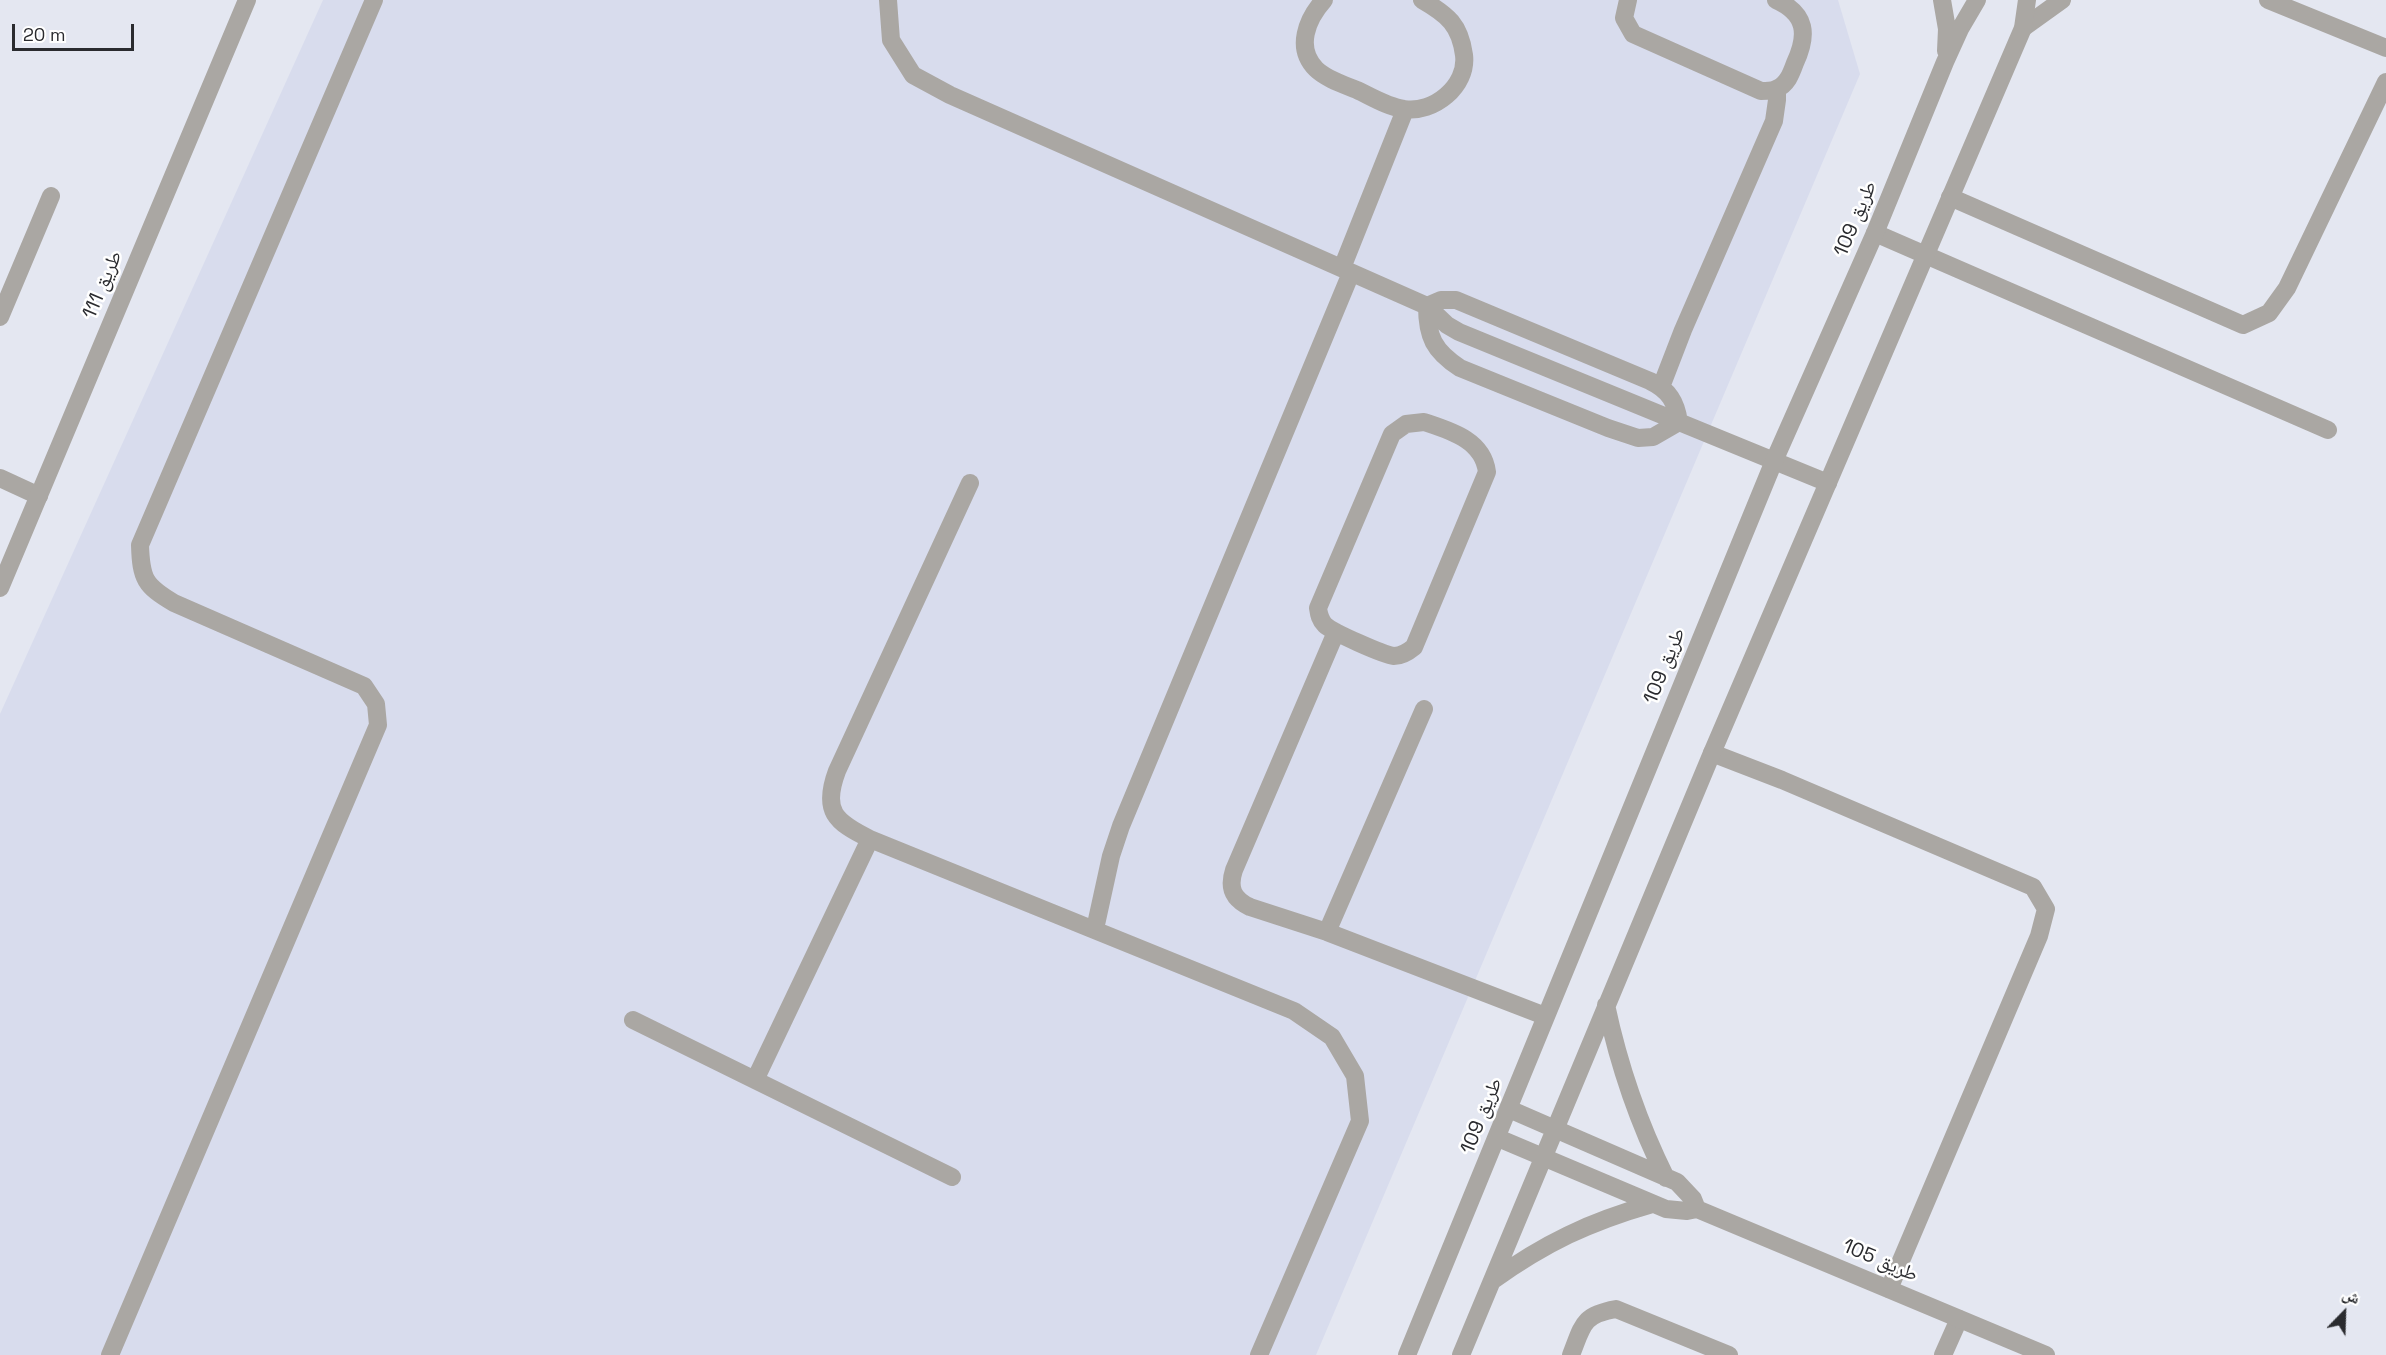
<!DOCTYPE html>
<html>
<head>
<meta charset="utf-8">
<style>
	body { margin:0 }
	#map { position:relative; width:2386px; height:1355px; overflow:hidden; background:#e4e7f1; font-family:"Space Grotesk","Noto Naskh Arabic",sans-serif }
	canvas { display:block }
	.north { position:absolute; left:2314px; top:1283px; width:60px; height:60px; -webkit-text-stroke:4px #fff; paint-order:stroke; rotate:23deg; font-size:16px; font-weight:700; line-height:24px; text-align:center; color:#2a2b2f }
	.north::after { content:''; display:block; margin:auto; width:21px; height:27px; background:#2a2b2f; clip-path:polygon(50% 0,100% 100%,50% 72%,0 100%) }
	.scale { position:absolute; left:12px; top:24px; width:122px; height:27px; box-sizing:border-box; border:3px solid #2a2b2f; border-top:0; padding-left:8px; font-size:18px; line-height:21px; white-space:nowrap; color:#2a2b2f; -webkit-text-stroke:4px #fff; paint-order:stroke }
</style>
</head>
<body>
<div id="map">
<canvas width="2386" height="1355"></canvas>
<div class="north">ش</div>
<div class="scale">20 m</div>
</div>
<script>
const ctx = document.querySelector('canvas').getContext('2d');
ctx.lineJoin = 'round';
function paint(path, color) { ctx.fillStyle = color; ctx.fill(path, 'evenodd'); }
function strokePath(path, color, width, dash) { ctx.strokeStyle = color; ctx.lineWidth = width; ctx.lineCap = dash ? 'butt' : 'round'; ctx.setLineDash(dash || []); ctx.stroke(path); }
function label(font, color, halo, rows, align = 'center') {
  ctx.font = font + ' "Space Grotesk","Noto Naskh Arabic",sans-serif'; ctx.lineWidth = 5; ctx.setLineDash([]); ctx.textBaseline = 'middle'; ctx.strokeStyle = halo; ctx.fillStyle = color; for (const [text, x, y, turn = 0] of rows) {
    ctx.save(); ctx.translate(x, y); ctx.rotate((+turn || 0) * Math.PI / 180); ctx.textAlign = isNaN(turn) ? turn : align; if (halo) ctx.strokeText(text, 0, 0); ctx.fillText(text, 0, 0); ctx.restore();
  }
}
const built = new Path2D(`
	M323,0H1838L1860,74L1316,1355H0V714Z`);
const service = new Path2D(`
	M888,0L891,40L913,75L950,95L1427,306L1447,325L1459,332L1828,483
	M1324,0C1307,19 1295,48 1316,69C1326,79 1345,85 1357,90C1372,97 1388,107 1404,109C1433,114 1468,86 1464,55C1460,25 1448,15 1422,0
	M1628,0L1624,18L1633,34L1761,91C1766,91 1772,91 1776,89C1787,85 1791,74 1795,63C1808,35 1807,14 1776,0
	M2268,0L2386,48
	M2023,28L2062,0
	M1950,197L2243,325L2269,313L2287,288L2386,82
	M1875,233L2328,430
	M1342,268L1405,110
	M1427,306C1427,337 1434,351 1460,368L1608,428L1638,438L1653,437L1679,422
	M1427,306L1441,300H1456L1650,381C1669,390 1676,402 1679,422
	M0,317L51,196
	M1661,387L1683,330L1774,121L1777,100V89
	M1424,422C1451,431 1483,440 1487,472L1414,647C1408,652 1402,656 1394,656C1384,655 1332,632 1325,625C1320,620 1319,615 1318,608L1392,434L1406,424Z
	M0,478L39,496
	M970,483L837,771C822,811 835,822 870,839L1294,1011L1332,1037L1355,1076L1360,1121L1259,1355
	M1336,632L1234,870C1228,888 1233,899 1250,907L1327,932L1545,1016
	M1712,753L1782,780L2033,887L2046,909L2039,936L1889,1289
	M1095,929L1111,856L1121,826L1351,273
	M1327,932L1424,709
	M633,1020L952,1177
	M755,1080L870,839
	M110,1355L378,725L376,704L364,686L174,603C145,586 141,579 140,545L374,0
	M1571,1355C1583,1325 1582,1315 1616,1309L1729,1355
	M1943,1355L1959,1319`);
const minor = new Path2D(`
	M0,588L247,0`);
const tertiary = new Path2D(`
	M1942,0L1947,29L1946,51
	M1606,1005C1619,1066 1638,1122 1666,1178
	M1509,1109L1677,1182L1693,1199L1697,1209
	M1498,1138L1666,1209L1687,1211L1697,1209L2046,1355
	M1492,1281C1545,1243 1589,1222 1652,1204
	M1407,1355L1774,461L1875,233L1945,62L1960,29L1977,0
	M1461,1355L1712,753L2023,28L2027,0`);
const streetNames = [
	["طريق 109",1856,219,-67],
	["طريق 111",103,285,-67],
	["طريق 109",1665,666,-68],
	["طريق 109",1482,1116,-68],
	["طريق 105",1880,1261,23]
];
paint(built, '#d8dced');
strokePath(service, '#aaa7a3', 18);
strokePath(minor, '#aaa7a3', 18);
strokePath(tertiary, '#aaa7a3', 18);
label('20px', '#2a2b2f', '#fff', streetNames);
</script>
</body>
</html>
